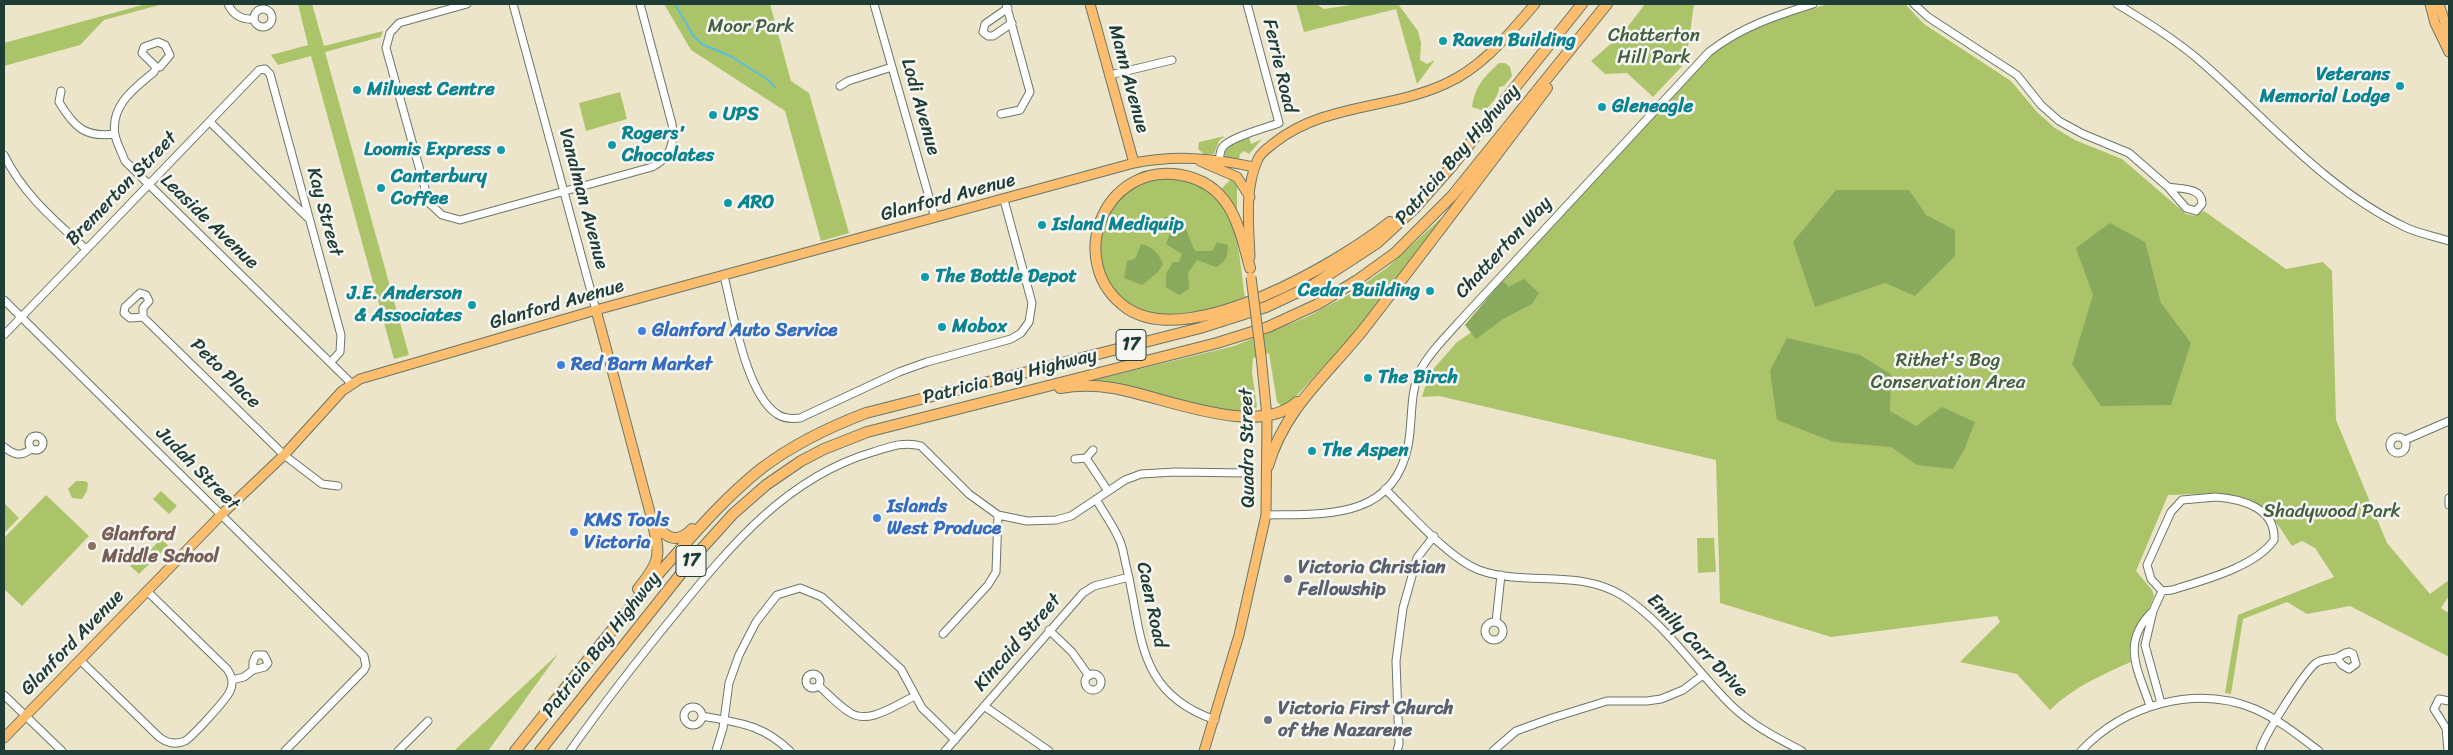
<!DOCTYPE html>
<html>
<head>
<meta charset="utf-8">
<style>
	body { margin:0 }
	#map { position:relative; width:2453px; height:755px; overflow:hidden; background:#ece5ca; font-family:Sriracha,sans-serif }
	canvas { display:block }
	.frame { position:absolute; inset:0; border:5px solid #1f3d34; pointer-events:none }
</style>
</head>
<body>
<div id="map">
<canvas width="2453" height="755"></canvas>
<div class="frame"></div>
</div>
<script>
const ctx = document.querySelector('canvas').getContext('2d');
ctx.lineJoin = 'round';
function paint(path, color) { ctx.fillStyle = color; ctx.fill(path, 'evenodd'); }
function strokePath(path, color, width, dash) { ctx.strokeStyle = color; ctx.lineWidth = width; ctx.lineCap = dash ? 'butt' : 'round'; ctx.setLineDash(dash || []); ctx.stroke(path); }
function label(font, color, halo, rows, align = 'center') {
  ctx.font = font + ' Sriracha,sans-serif'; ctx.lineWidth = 5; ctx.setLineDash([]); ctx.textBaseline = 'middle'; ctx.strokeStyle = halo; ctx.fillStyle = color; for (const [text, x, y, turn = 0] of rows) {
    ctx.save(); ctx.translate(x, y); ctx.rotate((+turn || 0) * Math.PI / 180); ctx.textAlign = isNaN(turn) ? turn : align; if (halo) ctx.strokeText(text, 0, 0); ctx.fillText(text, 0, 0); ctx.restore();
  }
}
const green = new Path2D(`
	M146,4H163L104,20L80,45L4,66V43Z
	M298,4H312L324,46L383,31L381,37L325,52L409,355L394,359L311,56L278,65L271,55L308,45Z
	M664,4H770L791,81L809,93L849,233L821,241L785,111L691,50Z
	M1296,4H1316L1324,9L1358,4H1398L1418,31L1421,43L1420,60L1427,64L1435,60L1417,84L1396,9L1304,32Z
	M1645,4H1694L1686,62L1653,97L1627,73L1605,74L1591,61L1623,33Z
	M1828,4H1905L1924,24L2011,81L2038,113L2055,128L2075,140L2122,159L2186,214L2195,216L2204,211L2286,269L2323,262L2332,271L2336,420L2387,543L2430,594L2449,580V596L2441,608L2449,613V657L2350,606L2307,614L2287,602L2243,619L2231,694L2225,693L2238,615L2334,577L2315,548L2302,541L2292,546C2283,533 2275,518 2263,508C2239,488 2197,495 2168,495L2136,571L2152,590L2154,596C2147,621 2124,634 2131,662C2103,674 2072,688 2050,710L2017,674L1960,662L2000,622L1997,616L1831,637L1720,603L1716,460L1439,396L1422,397L1429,374L1456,343L1493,317L1506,283L1502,281L1710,56C1748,27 1783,18 1828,4Z
	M1499,63H1505L1510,67L1512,76L1504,86L1499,87C1499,96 1491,105 1484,111L1472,107C1475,86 1484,77 1499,63Z
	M620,92L627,119L586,131L579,103Z
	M1225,136L1219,141L1214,154H1204L1198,149L1199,142Z
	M1249,137L1251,144L1262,139L1249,154L1244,151L1240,154L1239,159L1225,157L1223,150L1232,141Z
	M1161,178C1170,179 1182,178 1191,181C1239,200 1239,254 1245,297C1222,306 1192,317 1167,317C1132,316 1101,288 1099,253C1098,246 1102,237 1104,230C1107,215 1111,205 1122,194C1133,185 1147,181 1161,178Z
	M1231,179L1237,186V214L1222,188Z
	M1440,219V221L1350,338L1288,405L1282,406L1277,402L1269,353L1253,358L1252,372L1257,407L1245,413L1225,411L1090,381L1234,346L1307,317L1350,294L1388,267Z
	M76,481H85L88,483L87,491L82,499L72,498L68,489Z
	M161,491L177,506L169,514L153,499Z
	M46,495L89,536L22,606L4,589V538Z
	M4,503L19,518L4,533Z
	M1697,538H1714L1716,572L1698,573Z
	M161,539L168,545L157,557L150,550Z
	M143,553L152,561L139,574L130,566Z
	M558,654L488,751H454L458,747Z`);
const forest = new Path2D(`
	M1836,190H1909L1926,215L1955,230V256L1915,296L1885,283L1815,307L1793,242Z
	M1164,217C1187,218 1186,232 1195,251H1212L1217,242L1228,245C1228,256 1226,262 1216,267L1197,260L1188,273L1189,289L1179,295L1166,287V274L1173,262H1179L1182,254L1166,244L1170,233Z
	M2110,223L2145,242L2161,303L2191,343L2171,405L2101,406L2072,364L2093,295L2076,248Z
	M1141,244C1153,247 1159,253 1163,265L1157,273L1142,285L1124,278L1127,261L1135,259Z
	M1524,279L1539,293L1532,304L1503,319L1476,339L1465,325L1502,281L1506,283L1508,287Z
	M1787,338L1860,355L1891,374L1890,411L1916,426L1942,407L1975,422L1964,450L1953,469L1917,465L1891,447L1834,442L1777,420L1770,371Z`);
const stream = new Path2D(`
	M675,4L693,35L702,44L732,57L767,79L775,87`);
const minor = new Path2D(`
	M228,4C233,15 242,20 254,19
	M467,4L399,23L390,33L386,48L429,203L442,215L460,220L652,167C670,158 675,144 672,124L640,4
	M513,4L596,310
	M874,4L935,218
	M1914,4L1928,17L2017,75L2041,105L2059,121L2083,134L2129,153L2168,187L2186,208L2196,211L2202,204C2203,187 2180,189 2168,187
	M2117,4C2145,21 2173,38 2199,60C2265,117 2325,189 2405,227C2419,234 2435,236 2449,241
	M1008,8L985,24L983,32L988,36H993L1012,23
	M254 18a9 9 0 1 1 18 0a9 9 0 1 1-18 0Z
	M158,42L165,45L170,55L160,67H156L142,53L144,47Z
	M156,67L154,72C135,88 110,105 115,135C117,144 122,153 125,161L351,383
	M1110,75L1172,60
	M840,86L848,81L892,67
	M61,91L59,102C74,127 85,138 115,134
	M1001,114L1020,110L1030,92L1006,4
	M210,122L308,218
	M4,155C23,194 54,220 86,249
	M1219,160C1220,156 1220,151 1222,148C1229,137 1266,128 1279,123L1247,4
	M724,276C733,312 746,394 777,414C784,419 792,419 800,418L899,372L927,362L1011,339L1021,333L1029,322L1032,303L1004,200
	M4,300L364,656L366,666L364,670L285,751
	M143,317L130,318L124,313L125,307L140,293L146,295L149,301L143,308V317L284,455L322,484L338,486
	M4,335L259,70L265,69L270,74L341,335L340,352L331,362
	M29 443a7 7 0 1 1 14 0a7 7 0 1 1-14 0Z
	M2390 445a8 8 0 1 1 16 0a8 8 0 1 1-16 0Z
	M2405,440L2449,421
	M4,447C14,455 21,457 31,449
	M1086,458L1108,491
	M1075,459L1086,458L1093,450
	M1385,489C1410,513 1448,558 1479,570C1526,587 1578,568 1623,596C1666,624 1696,671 1732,706C1753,726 1777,738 1802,751
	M2216,497C2242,499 2276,508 2274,540C2255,567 2204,580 2172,590L2162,591L2151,579L2147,565L2171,512L2182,500Z
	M2449,498V505
	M1096,499C1103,512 1113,525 1119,539C1123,547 1124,557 1126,565C1143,634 1135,692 1215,720
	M1266,515C1325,514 1393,520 1408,446C1413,421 1409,395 1420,371C1429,353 1445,338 1458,323L1709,52C1741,27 1775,16 1813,4
	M1485 631a9 9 0 1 1 18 0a9 9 0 1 1-18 0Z
	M1496,622L1501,575
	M1049,630L1072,652L1089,676
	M943,634L988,585L996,572L998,515
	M80,660L159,737C167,743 176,745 185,741C192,737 227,699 230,691C234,683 232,676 227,669L147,591
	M806 681a7 7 0 1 1 14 0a7 7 0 1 1-14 0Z
	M1085 682a8 8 0 1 1 16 0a8 8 0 1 1-16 0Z
	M232,680L244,677L253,670L265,667L268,663L264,655H256L253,662V670
	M819,686C828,694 838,705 849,712C868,726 897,704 915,696
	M4,695L62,751
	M2161,703L2145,645L2153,611L2162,591
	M984,706L1049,751
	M2150,706C2138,669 2120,643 2153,611
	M684 716a9 9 0 1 1 18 0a9 9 0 1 1-18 0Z
	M702,716C740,723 761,724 790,751
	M398,751L428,721
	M570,751C604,703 639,658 676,613C730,546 787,477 873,452C889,447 904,441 921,446L969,494L998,515L1027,521L1056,520L1071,516L1125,480L1141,474L1175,472L1247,473
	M716,751L723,728L729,683L739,655L756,622L777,595L800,588L822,597L901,669L922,708L955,740
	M945,751L1083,593L1094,586L1129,577
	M1397,751L1399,744L1396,661L1403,608L1417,558L1434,536
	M1493,751L1516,731L1552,718L1607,701H1647L1661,699L1683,690L1703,675
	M2081,751C2124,705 2196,684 2255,709C2278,719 2299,736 2319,751
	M2260,751C2263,737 2305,671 2316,663C2323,658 2332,660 2338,657C2342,655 2344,653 2349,652L2353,654L2356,664L2349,669L2342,665L2337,658
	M2448,751L2446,728L2434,709L2439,699L2449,701`);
const major = new Path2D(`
	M1090,4L1134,163
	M2430,4L2435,23L2449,52
	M2439,4L2449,35
	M1200,161L1237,177L1250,197
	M1250,257C1249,226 1244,189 1258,159C1261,152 1268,148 1274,143C1325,103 1388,110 1445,84C1483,67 1508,35 1535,4
	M596,310L652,520
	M4,738L221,515L284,455L342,391L360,379L596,310L1134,163C1176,155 1213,158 1254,167
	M1204,751L1239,635L1266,515L1267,417L1261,356`);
const highway = new Path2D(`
	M1250,268C1239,226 1231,184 1181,175C1103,161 1063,265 1128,309C1191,350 1340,262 1390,222
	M1060,388C1077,385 1095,385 1113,388C1162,396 1257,439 1297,402
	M1268,466C1285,408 1326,376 1363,330C1425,250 1486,169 1547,88
	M656,524C666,539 678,544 692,529
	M638,589C662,559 660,556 652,520
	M515,751C563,691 611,630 661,571C693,535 724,498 762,468C794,444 829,427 866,413L1200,328L1266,307L1313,285L1377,243L1415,208L1452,166L1582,4
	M540,751L695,556L733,514L766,485L801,461L824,449L867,432L1217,343L1268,327L1318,304L1356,281L1395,253L1452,196L1607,4`);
const majorBridge = new Path2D(`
	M1251,277L1261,356`);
const markers = [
	[1443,41,5,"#0f9aa8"],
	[2400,86,5,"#0f9aa8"],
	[357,90,5,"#0f9aa8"],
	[1602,107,5,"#0f9aa8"],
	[713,115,5,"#0f9aa8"],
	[612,145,5,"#0f9aa8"],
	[501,150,5,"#0f9aa8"],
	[381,188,5,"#0f9aa8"],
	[728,203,5,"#0f9aa8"],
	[1042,225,5,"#0f9aa8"],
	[925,277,5,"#0f9aa8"],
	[1430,291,5,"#0f9aa8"],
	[472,305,5,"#0f9aa8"],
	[942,327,5,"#0f9aa8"],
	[642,331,5,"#3f7fe0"],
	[561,365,5,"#3f7fe0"],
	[1368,378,5,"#0f9aa8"],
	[1312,451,5,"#0f9aa8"],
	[877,518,5,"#3f7fe0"],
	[574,532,5,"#3f7fe0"],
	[92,546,5,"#8d6e63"],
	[1288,579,5,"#6b7280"],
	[1268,720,5,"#6b7280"]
];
const shields = [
	[1131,345,30],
	[691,561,30]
];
const shieldNames = [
	["17",1131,345],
	["17",691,561]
];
const parkNames = [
	["Moor Park",751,27],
	["Chatterton",1654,36],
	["Hill Park",1654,58],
	["Rithet's Bog",1948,361],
	["Conservation Area",1948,383],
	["Shadywood Park",2332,512]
];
const cultureNames = [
	["Raven Building",1453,41],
	["Veterans",2390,75,"right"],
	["Memorial Lodge",2390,97,"right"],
	["Milwest Centre",367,90],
	["Gleneagle",1612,107],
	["UPS",723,115],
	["Rogers'",622,134],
	["Chocolates",622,156],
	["Loomis Express",491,150,"right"],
	["Canterbury",391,177],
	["Coffee",391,199],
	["ARO",738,203],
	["Island Mediquip",1052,225],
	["The Bottle Depot",935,277],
	["Cedar Building",1420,291,"right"],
	["J.E. Anderson",462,294,"right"],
	["& Associates",462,316,"right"],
	["Mobox",952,327],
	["The Birch",1378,378],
	["The Aspen",1322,451]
];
const streetNames = [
	["Ferrie Road",1279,66,77],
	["Mann Avenue",1128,79,75],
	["Lodi Avenue",920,107,74],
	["Patricia Bay Highway",1458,155,-49],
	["Bremerton Street",122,189,-46],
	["Glanford Avenue",948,198,-15],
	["Vanalman Avenue",583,199,75],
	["Kay Street",324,212,75],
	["Leaside Avenue",209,222,44],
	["Chatterton Way",1504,248,-47],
	["Glanford Avenue",557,305,-16],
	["Peto Place",225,374,45],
	["Patricia Bay Highway",1010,377,-14],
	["Quadra Street",1248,448,-91],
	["Judah Street",197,469,45],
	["Caen Road",1151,605,78],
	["Glanford Avenue",73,643,-46],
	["Kincaid Street",1018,643,-49],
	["Patricia Bay Highway",602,645,-52],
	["Emily Carr Drive",1697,646,46]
];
const shopNames = [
	["Glanford Auto Service",652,331],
	["Red Barn Market",571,365],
	["Islands",887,507],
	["West Produce",887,529],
	["KMS Tools",584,521],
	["Victoria",584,543]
];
const educationNames = [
	["Glanford",102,535],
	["Middle School",102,557]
];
const worshipNames = [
	["Victoria Christian",1298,568],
	["Fellowship",1298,590],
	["Victoria First Church",1278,709],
	["of the Nazarene",1278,731]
];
paint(green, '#acc469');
paint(forest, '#89aa5d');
strokePath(stream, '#5abed8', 2);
strokePath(minor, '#677868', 9);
strokePath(major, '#677868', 11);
strokePath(highway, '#677868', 12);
strokePath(minor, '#fff', 7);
strokePath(major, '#fcbd6f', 9);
strokePath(highway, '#fcbd6f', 10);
strokePath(majorBridge, '#677868', 11, []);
strokePath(majorBridge, '#fcbd6f', 9);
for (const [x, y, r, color] of markers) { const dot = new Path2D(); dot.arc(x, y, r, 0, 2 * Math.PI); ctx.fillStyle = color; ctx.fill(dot); strokePath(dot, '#f6f6f2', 2); }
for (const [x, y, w] of shields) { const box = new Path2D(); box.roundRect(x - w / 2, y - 15.5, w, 31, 4); ctx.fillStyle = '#f6f6f2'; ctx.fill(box); strokePath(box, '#1f3d34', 1); }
label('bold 18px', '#1f3d34', null, shieldNames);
label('19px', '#425f41', '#f6f6f2', parkNames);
label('bold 19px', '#0d838f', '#f6f6f2', cultureNames, 'left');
label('19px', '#1f3d34', '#f6f6f2', streetNames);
label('bold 19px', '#366cbe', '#f6f6f2', shopNames, 'left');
label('bold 19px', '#785e54', '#f6f6f2', educationNames, 'left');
label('bold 19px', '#5b616d', '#f6f6f2', worshipNames, 'left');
</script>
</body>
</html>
